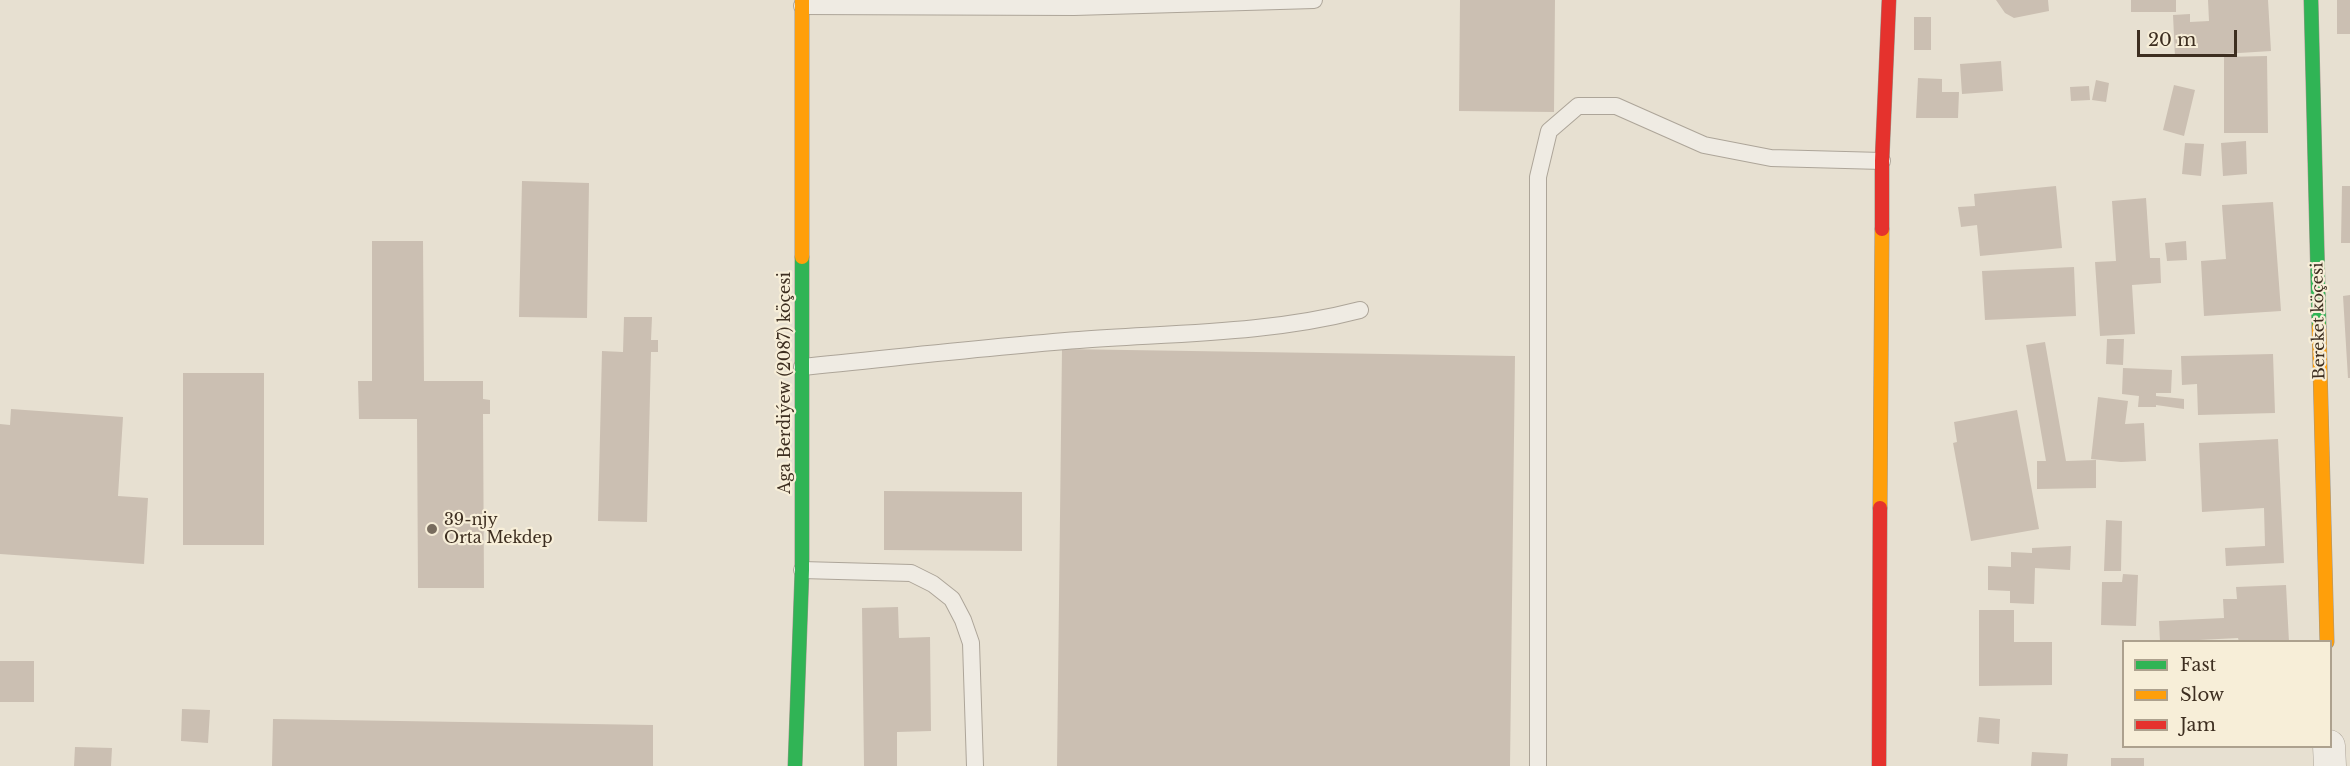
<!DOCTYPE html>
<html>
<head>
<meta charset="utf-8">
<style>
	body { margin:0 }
	#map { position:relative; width:2350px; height:766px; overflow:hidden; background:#e7e0d1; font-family:"Libre Baskerville",serif }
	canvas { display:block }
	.legend { position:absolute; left:2122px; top:640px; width:210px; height:108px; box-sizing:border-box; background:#f7eed8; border:2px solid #ada18e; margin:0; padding:8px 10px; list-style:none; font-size:18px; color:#3d2e20 }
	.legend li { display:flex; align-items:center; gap:12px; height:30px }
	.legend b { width:30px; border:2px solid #ada18e }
	.scale { position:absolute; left:2137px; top:30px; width:100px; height:27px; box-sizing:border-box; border:3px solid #3d2e20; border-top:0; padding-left:8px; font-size:18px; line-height:21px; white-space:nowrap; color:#3d2e20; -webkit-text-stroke:4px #f7eed8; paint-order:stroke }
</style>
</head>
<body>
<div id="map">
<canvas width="2350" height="766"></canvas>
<ul class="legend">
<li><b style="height:8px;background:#30b455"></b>Fast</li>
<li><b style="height:8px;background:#ff9f0a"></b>Slow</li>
<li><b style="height:8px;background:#e5322d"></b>Jam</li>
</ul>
<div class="scale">20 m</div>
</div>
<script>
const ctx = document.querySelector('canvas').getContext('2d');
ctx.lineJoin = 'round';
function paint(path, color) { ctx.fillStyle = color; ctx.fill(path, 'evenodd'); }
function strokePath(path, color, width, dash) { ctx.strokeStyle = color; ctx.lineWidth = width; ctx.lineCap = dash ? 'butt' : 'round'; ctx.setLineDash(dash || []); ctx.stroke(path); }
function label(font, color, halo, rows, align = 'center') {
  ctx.font = font + ' "Libre Baskerville",serif'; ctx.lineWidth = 4.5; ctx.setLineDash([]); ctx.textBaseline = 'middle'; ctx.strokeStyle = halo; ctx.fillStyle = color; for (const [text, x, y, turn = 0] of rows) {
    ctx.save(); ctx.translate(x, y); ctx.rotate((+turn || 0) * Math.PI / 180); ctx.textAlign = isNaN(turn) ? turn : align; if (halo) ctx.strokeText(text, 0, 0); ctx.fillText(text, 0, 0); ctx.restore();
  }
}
const building = new Path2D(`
	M1460,0H1555L1554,112L1459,111Z
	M1996,0H2048L2049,11L2014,18L2005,13Z
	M2131,0H2176V12H2131Z
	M2208,0H2268L2271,51L2175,57L2173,15L2190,14V22L2209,21Z
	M2337,0H2350V34H2337Z
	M1914,17H1931V50H1914Z
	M2267,56L2268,133H2224V57Z
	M2001,61L2003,91L1962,94L1960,64Z
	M1918,78L1942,79V92H1959L1958,118H1916Z
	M2096,80L2109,83L2106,102L2092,100Z
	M2174,85L2195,90L2184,136L2163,130Z
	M2089,86L2090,100L2071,101L2070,87Z
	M2246,141L2247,174L2223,176L2221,143Z
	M2185,143L2204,144L2201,176L2182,174Z
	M522,181L589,183L587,318L519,317Z
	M2056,186L2062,248L1980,256L1977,225L1961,227L1958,207L1975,206L1974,194Z
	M2342,186H2350V243H2341Z
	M2146,198L2150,258H2160L2161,283L2132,285L2135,334L2100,336L2095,262L2116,261L2112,201Z
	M2273,202L2281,311L2204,316L2201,261L2226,259L2222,205Z
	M372,241H423L424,381H483V399L490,400V414H483L484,588H418L417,419H359L358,381H372Z
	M2186,241L2187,260L2167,261L2165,243Z
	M2074,267L2076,316L1985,320L1982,271Z
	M2350,295V378H2348L2343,296Z
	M624,317H652L651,340H658V352H651L647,522L598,521L602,351L623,352Z
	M2107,339H2124L2123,365L2106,364Z
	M2045,342L2066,461L2096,460V488L2037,489V461H2046L2026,345Z
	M1062,349L1515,356L1510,766H1057Z
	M2273,354L2275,413L2198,415L2197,384L2182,385L2181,356Z
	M2123,368L2172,370L2171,393H2156V396L2184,399V409L2156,405V407H2138L2139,396L2122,394Z
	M183,373H264V545H183Z
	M2098,397L2128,401L2125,424L2144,423L2146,461L2121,462L2091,459Z
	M11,409L123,417L118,496L148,498L144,564L0,554V424L10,425Z
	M2017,410L2039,529L1971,541L1953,443L1957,442L1954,422Z
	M2278,439L2284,563L2226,566L2225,548L2265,546L2264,508L2202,512L2199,443Z
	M884,491L1022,492V551L884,550Z
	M2106,520L2122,521L2121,571H2104Z
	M2071,546L2070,570L2035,568L2034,604L2010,603V591L1988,590V566L2011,567V552L2032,553V548Z
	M2123,574L2138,575L2136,626L2101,625L2102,582H2122Z
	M2286,585L2289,642H2239L2238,638L2160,642L2159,621L2224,618L2223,599H2237L2236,587Z
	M898,607L899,638L930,637L931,731L897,732V766H864L862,608Z
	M1979,610H2014V642H2052V685L1979,686Z
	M0,661H34V702H0Z
	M182,709L210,710L208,743L181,741Z
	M1979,717L2000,719L1999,744L1977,742Z
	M273,719L653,725V766H272Z
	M75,747L112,748L111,766H74Z
	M2032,752L2068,754L2067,766H2031Z
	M2111,758H2144V766H2111Z`);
const lane = new Path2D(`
	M802,6L1074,7L1314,0
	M802,367C894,358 986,347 1079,340C1173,333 1268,334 1360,310
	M802,570L911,573L933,584L952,599L963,620L971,643L975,766
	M1538,766V177L1549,131L1578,106H1616L1704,145L1771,158L1882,161`);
const street = new Path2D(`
	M2329,746L2330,766`);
const fast = new Path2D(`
	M2311,0L2319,327
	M795,766L802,570V257`);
const slow = new Path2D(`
	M802,0V257
	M2319,327L2327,642
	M1880,508L1882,229`);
const jam = new Path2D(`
	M1882,229V161L1889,0
	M1879,766L1880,508`);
const markers = [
	[432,529,6,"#786c5e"]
];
const streetNames = [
	["Bereket köçesi",2319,321,-91],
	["Aga Berdiýew (2087) köçesi",785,383,-90]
];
const poiNames = [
	["39-njy",444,520],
	["Orta Mekdep",444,538]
];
paint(building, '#cbbfb2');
strokePath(lane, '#ada599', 18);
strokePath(street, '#ada599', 33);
strokePath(fast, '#9c958a', 15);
strokePath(slow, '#9c958a', 15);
strokePath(jam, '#9c958a', 15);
strokePath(lane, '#efebe3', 16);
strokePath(street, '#efebe3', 32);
strokePath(fast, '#30b455', 14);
strokePath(slow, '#ff9f0a', 14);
strokePath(jam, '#e5322d', 14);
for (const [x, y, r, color] of markers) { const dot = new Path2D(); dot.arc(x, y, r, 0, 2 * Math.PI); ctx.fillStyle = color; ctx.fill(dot); strokePath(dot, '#f7eed8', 2); }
label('16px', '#3d2e20', '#f7eed8', streetNames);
label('16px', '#3d2e20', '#f7eed8', poiNames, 'left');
</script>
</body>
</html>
